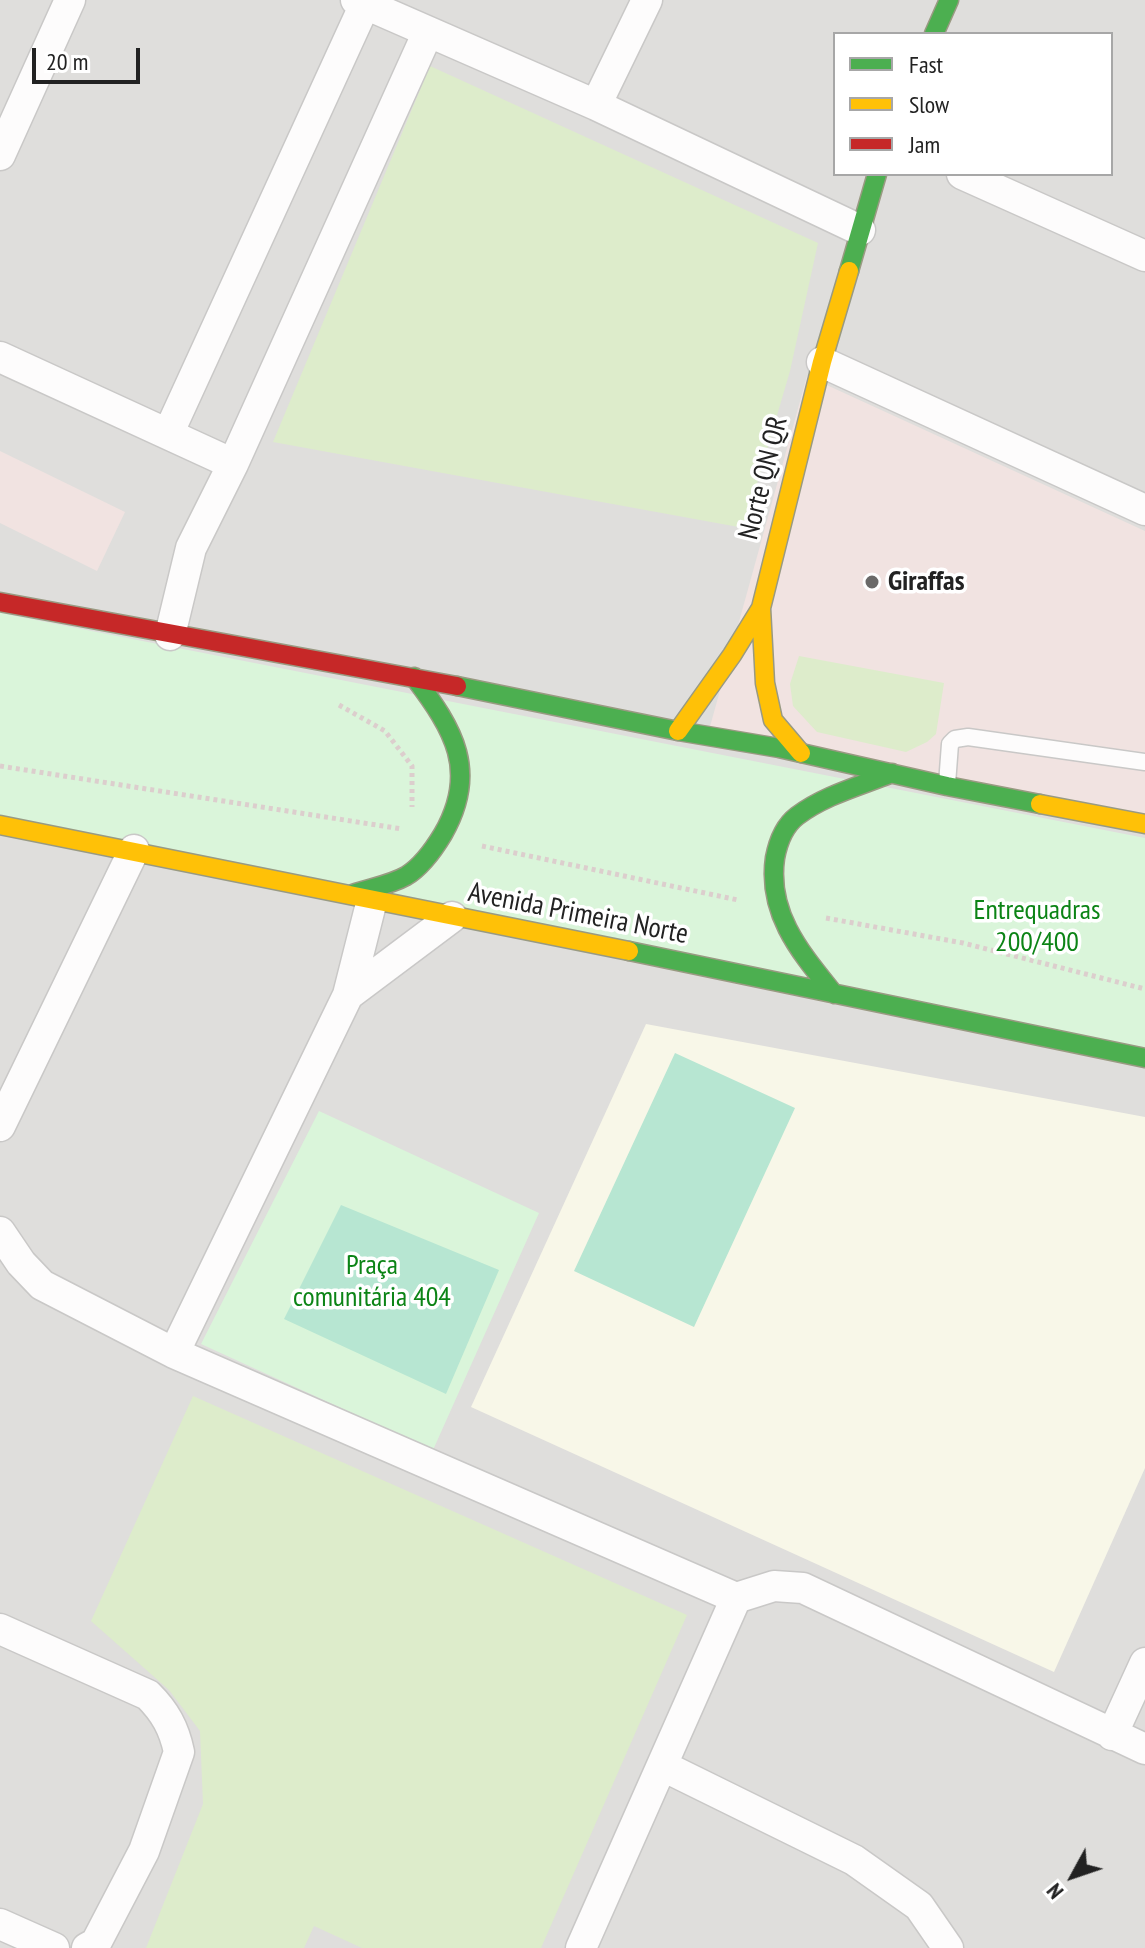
<!DOCTYPE html>
<html>
<head>
<meta charset="utf-8">
<style>
	body { margin:0 }
	#map { position:relative; width:1145px; height:1948px; overflow:hidden; background:#f0eeeb; font-family:"PT Sans Narrow",sans-serif }
	canvas { display:block }
	.legend { position:absolute; left:833px; top:32px; width:280px; height:144px; box-sizing:border-box; background:#fff; border:2px solid #a7a7a7; margin:0; padding:10px 14px; list-style:none; font-size:24px; color:#222 }
	.legend li { display:flex; align-items:center; gap:16px; height:40px }
	.legend b { width:40px; border:2px solid #a7a7a7 }
	.north { position:absolute; left:1033px; top:1836px; width:80px; height:80px; -webkit-text-stroke:6px #fff; paint-order:stroke; rotate:230deg; font-size:22px; font-weight:700; line-height:32px; text-align:center; color:#222 }
	.north::after { content:''; display:block; margin:auto; width:28px; height:36px; background:#222; clip-path:polygon(50% 0,100% 100%,50% 72%,0 100%) }
	.scale { position:absolute; left:32px; top:48px; width:108px; height:36px; box-sizing:border-box; border:4px solid #222; border-top:0; padding-left:10px; font-size:24px; line-height:28px; white-space:nowrap; color:#222; -webkit-text-stroke:6px #fff; paint-order:stroke }
</style>
</head>
<body>
<div id="map">
<canvas width="1145" height="1948"></canvas>
<ul class="legend">
<li><b style="height:10px;background:#4caf50"></b>Fast</li>
<li><b style="height:10px;background:#ffc107"></b>Slow</li>
<li><b style="height:10px;background:#c62828"></b>Jam</li>
</ul>
<div class="north">N</div>
<div class="scale">20 m</div>
</div>
<script>
const ctx = document.querySelector('canvas').getContext('2d');
ctx.lineJoin = 'round';
function paint(path, color) { ctx.fillStyle = color; ctx.fill(path, 'evenodd'); }
function strokePath(path, color, width, dash) { ctx.strokeStyle = color; ctx.lineWidth = width; ctx.lineCap = dash ? 'butt' : 'round'; ctx.setLineDash(dash || []); ctx.stroke(path); }
function label(font, color, halo, rows, align = 'center') {
  ctx.font = font + ' "PT Sans Narrow",sans-serif'; ctx.lineWidth = 7; ctx.setLineDash([]); ctx.textBaseline = 'middle'; ctx.strokeStyle = halo; ctx.fillStyle = color; for (const [text, x, y, turn = 0] of rows) {
    ctx.save(); ctx.translate(x, y); ctx.rotate((+turn || 0) * Math.PI / 180); ctx.textAlign = isNaN(turn) ? turn : align; if (halo) ctx.strokeText(text, 0, 0); ctx.fillText(text, 0, 0); ctx.restore();
  }
}
const residential = new Path2D(`
	M0,0H1145V1948H0ZM835,34H1111V174H835Z`);
const commercial = new Path2D(`
	M807,376L1145,531V832L706,741Z
	M0,451L125,512L97,571L0,523Z`);
const education = new Path2D(`
	M646,1024L1145,1117V1468L1054,1672L471,1407Z`);
const grass = new Path2D(`
	M430,66L818,243L790,371L744,528L273,442Z
	M799,656L944,683L936,734L927,742L906,752L817,732L793,706L790,684Z
	M193,1396L687,1615L541,1948H362L314,1926L304,1948H146L203,1804L200,1731L169,1690L91,1621Z`);
const park = new Path2D(`
	M0,613L1145,838V1060L0,832Z
	M319,1111L539,1213L433,1450L201,1344Z`);
const pitch = new Path2D(`
	M675,1053L795,1108L694,1327L574,1271Z
	M341,1205L499,1270L446,1394L284,1319Z`);
const path = new Path2D(`
	M339,705L385,731L412,766V807
	M0,766L402,829
	M482,846L738,900
	M826,918L963,943L1145,989`);
const lane = new Path2D(`
	M947,784L950,744L955,739L968,737L1145,762`);
const street = new Path2D(`
	M356,0L596,105L860,230
	M596,105L647,0
	M0,155L70,0
	M962,174L1145,256
	M0,357L233,464
	M822,362L1145,510
	M168,434L365,4
	M170,635L191,548L233,464L428,32
	M348,995L452,917
	M0,1126L134,850
	M0,1232L21,1263L42,1285L174,1353L736,1598L774,1586L803,1588L1145,1749
	M174,1353L348,995L372,900
	M0,1629L148,1695C165,1712 174,1728 179,1752L144,1851L96,1943L87,1948
	M1112,1735L1145,1663
	M663,1766L854,1860L919,1906L948,1948
	M0,1924L54,1948
	M581,1948L736,1598`);
const fast = new Path2D(`
	M934,34L949,0
	M849,271L877,174
	M457,686L678,731L779,748L947,786L1040,804
	M353,894C370,888 390,885 406,876C421,867 434,849 443,834C479,771 454,730 414,677
	M629,951L1145,1058
	M834,994C801,953 767,914 775,858C778,842 784,826 797,816C825,795 860,786 892,773`);
const slow = new Path2D(`
	M678,731L732,655L761,608
	M801,753L773,720L765,683L761,608L822,362L849,271
	M1040,804L1145,824
	M0,825L629,951`);
const jam = new Path2D(`
	M0,602L457,686`);
const markers = [
	[872,582,8,"#6a6968"]
];
const streetNames = [
	["Norte QN QR",764,478,-76],
	["Avenida Primeira Norte",578,914,11]
];
const poiNames = [
	["Giraffas",888,582]
];
const parkNames = [
	["Entrequadras",1037,911],
	["200/400",1037,943],
	["Praça",372,1266],
	["comunitária 404",372,1298]
];
paint(residential, '#dfdedc');
paint(commercial, '#f1e3e1');
paint(education, '#f8f7e8');
paint(grass, '#ddeccb');
paint(park, '#daf5da');
paint(pitch, '#b7e6d2');
strokePath(lane, '#c9c8c7', 19);
strokePath(street, '#c9c8c7', 33);
strokePath(fast, '#999a82', 21);
strokePath(slow, '#999a82', 21);
strokePath(jam, '#999a82', 21);
strokePath(path, '#dccecd', 5, [4, 4]);
strokePath(lane, '#fdfcfc', 16);
strokePath(street, '#fdfcfc', 30);
strokePath(fast, '#4caf50', 18);
strokePath(slow, '#ffc107', 18);
strokePath(jam, '#c62828', 18);
for (const [x, y, r, color] of markers) { const dot = new Path2D(); dot.arc(x, y, r, 0, 2 * Math.PI); ctx.fillStyle = color; ctx.fill(dot); strokePath(dot, '#fff', 3); }
label('28px', '#222', '#fff', streetNames);
label('bold 28px', '#222', '#fff', poiNames, 'left');
label('28px', '#0c8416', '#fff', parkNames);
</script>
</body>
</html>
